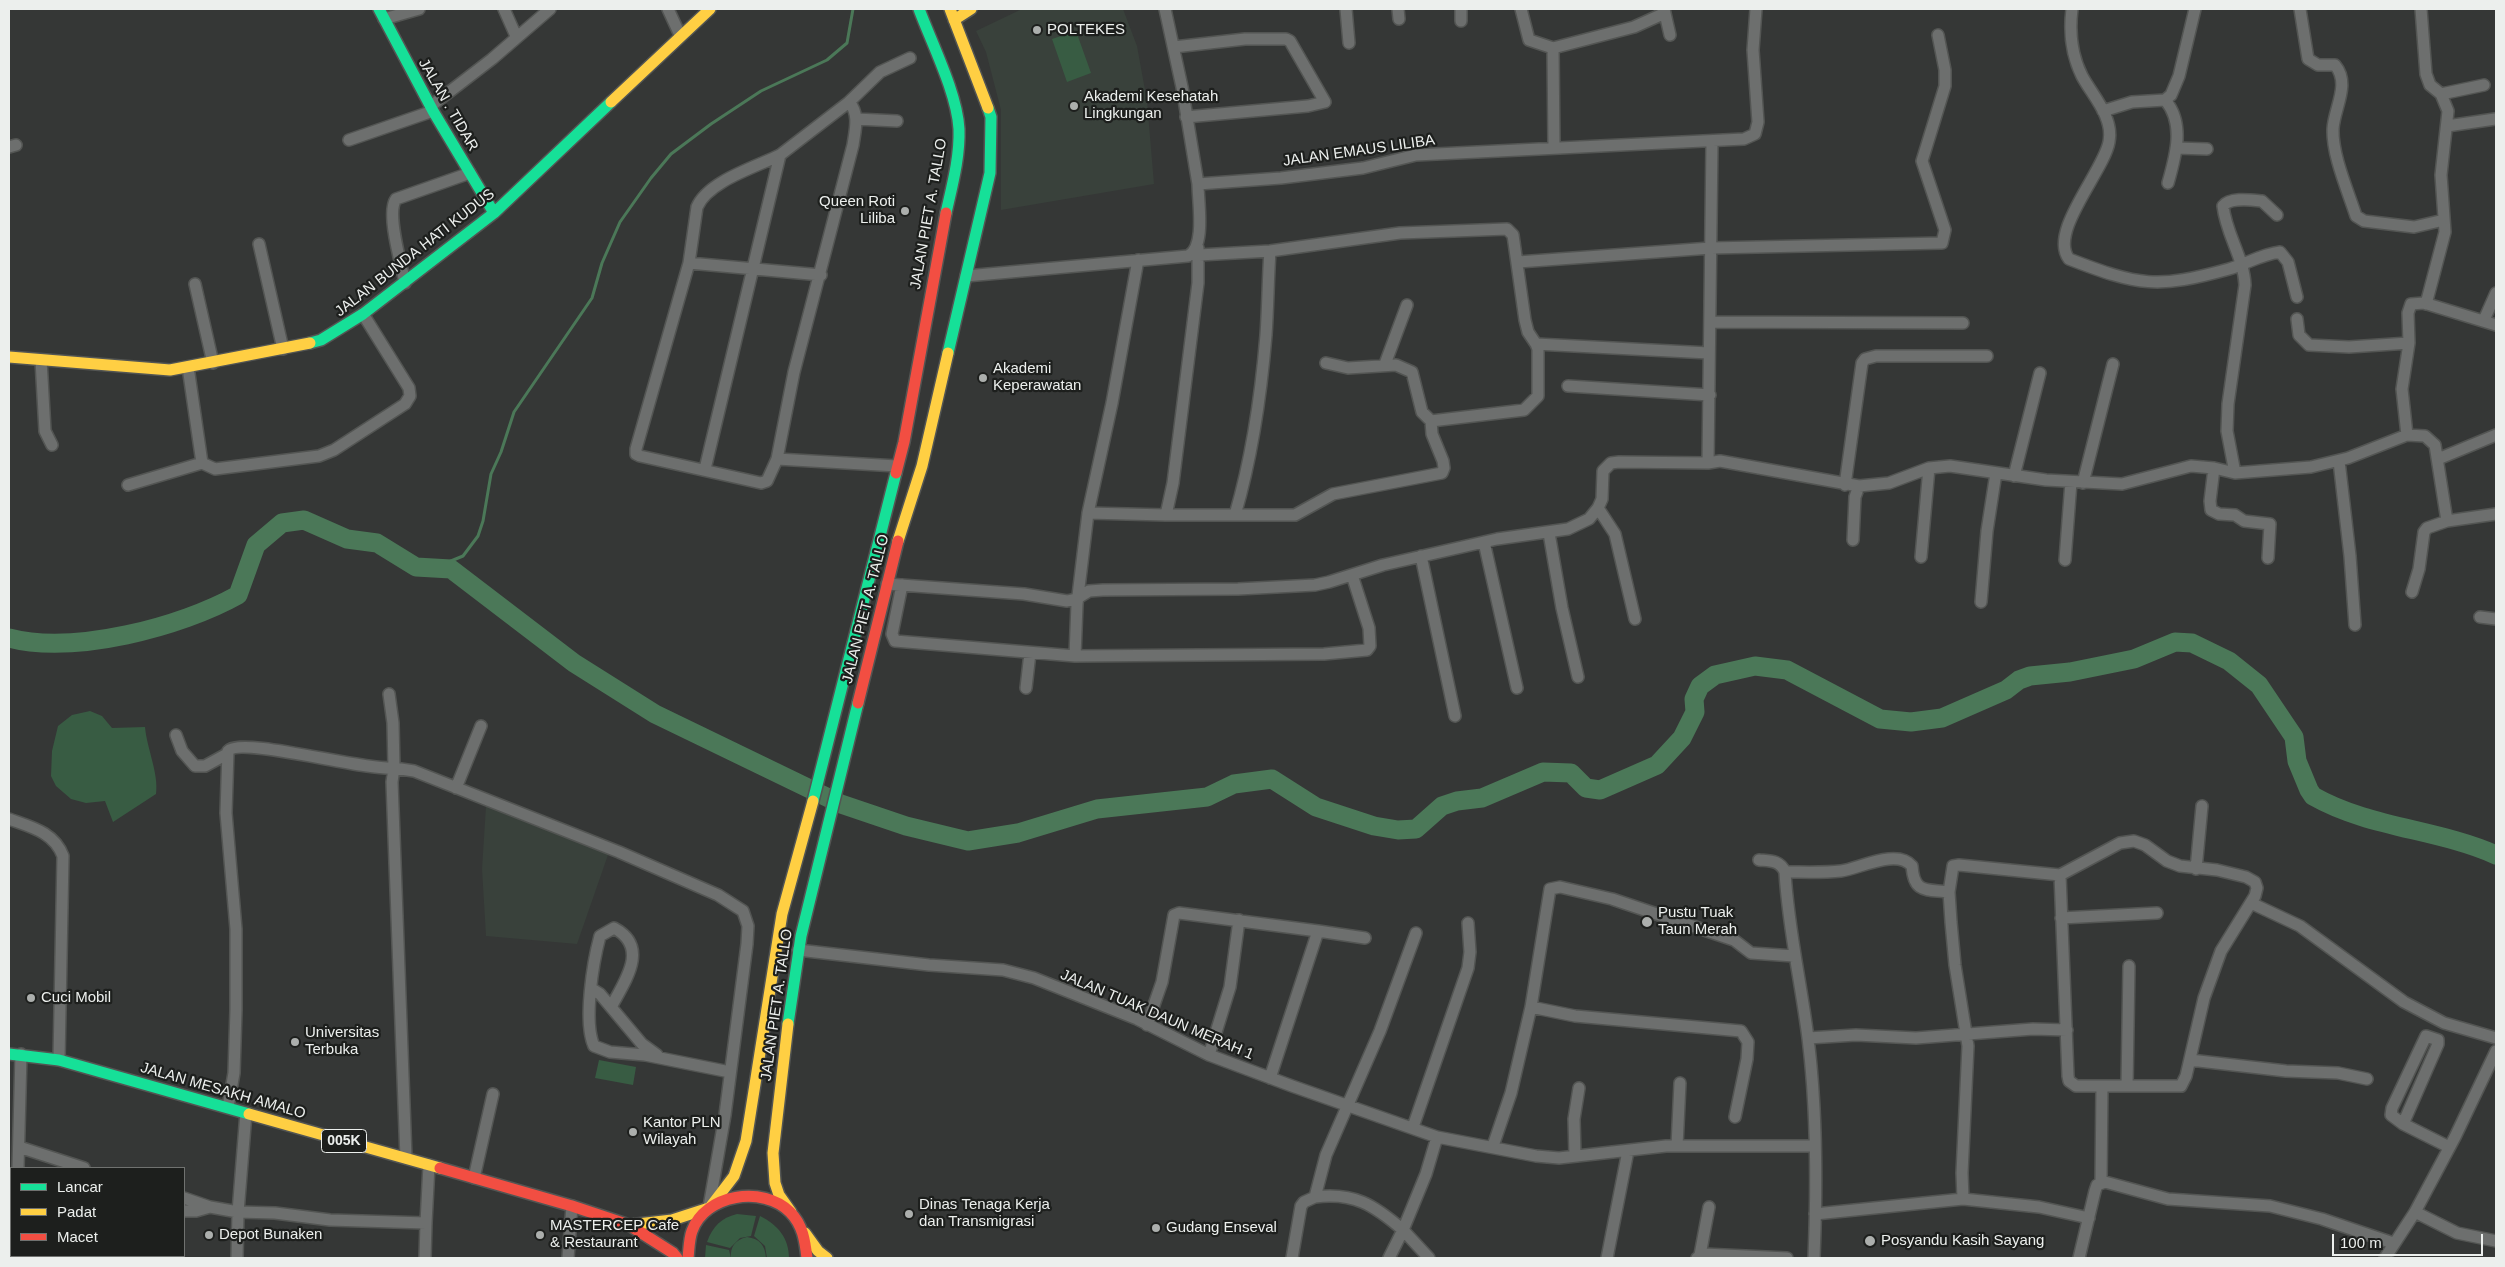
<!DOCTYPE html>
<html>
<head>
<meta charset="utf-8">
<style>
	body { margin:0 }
	#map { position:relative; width:2505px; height:1267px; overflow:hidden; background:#353736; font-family:Helvetica,sans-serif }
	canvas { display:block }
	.frame { position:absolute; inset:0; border:10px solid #ecefed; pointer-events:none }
	.legend { position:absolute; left:10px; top:1167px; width:175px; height:90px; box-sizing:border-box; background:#1d1f1d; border:1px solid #707270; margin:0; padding:6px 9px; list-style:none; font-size:15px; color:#ecefed }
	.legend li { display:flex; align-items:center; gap:10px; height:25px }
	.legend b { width:25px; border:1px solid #707270 }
	.scale { position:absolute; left:2332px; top:1234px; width:151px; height:22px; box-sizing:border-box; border:2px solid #ecefed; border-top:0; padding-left:6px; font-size:15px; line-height:18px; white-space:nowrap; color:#ecefed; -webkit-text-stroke:4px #1d1f1d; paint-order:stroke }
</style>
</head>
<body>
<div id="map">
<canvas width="2505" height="1267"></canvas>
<div class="frame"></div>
<ul class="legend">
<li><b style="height:6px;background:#16e098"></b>Lancar</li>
<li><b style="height:6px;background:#ffcf43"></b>Padat</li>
<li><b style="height:6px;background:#f24e42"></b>Macet</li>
</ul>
<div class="scale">100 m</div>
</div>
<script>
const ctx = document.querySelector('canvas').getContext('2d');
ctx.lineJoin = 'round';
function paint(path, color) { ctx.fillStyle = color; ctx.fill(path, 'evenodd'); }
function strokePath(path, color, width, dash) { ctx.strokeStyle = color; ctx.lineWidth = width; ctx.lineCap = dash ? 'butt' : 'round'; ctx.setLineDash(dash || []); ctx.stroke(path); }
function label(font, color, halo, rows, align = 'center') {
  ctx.font = font + ' Helvetica,sans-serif'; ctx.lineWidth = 4.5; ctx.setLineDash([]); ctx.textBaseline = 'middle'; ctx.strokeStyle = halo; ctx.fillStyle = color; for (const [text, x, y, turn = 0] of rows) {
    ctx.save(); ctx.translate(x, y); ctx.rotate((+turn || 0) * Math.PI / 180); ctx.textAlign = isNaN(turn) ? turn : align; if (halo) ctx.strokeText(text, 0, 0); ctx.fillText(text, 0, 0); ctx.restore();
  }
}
const built = new Path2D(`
	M1022,9H1123L1137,46L1147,101L1154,184L1001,210V110L986,52L976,31Z
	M486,806L609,852L577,944L486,936L482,869Z`);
const green = new Path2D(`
	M1076,31L1091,73L1067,82L1052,39Z
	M90,711L102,716L112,728L145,727C147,749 159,774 156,794L113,822L105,801L86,803L71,799L56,786L51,776L52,751L58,726L72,715Z
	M599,1060L636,1067L633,1085L595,1078Z
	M737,1214L756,1216L751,1236L740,1238L730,1248L707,1242C713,1226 721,1218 737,1214Z
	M760,1216C778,1225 789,1238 789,1258H767L765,1246L754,1236Z
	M747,1237C760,1239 765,1245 766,1258H731C730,1247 735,1240 747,1237Z
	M706,1245L729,1250L731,1258H705Z`);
const stream = new Path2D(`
	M416,567L446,563L463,556L478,536L483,521L491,474L501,452L514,412L592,298L602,263L620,222L651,178L671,154L711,124L761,91L827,60L847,43L853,9`);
const river = new Path2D(`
	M9,638C74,655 181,627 238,595L256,545L282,523L304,520L347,539L377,543L416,567L451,569L574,663L655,714L841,804L906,826L968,841L1018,833L1097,809L1207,797L1234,784L1272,779L1316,807L1374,826L1398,830L1416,829L1442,806L1457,801L1482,798L1543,772L1571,773L1586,788L1600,790L1657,765L1682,738L1695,712L1694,699L1700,686L1715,675L1755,666L1787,670L1880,719L1911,722L1942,718L2006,690L2019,680L2030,676L2070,672L2134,659L2175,642L2192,643L2229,661L2259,685L2294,737L2297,761L2309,790L2313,796C2369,828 2438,829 2496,855`);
const street = new Path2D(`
	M504,9L516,36
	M668,9L680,35
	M1165,9L1182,87L1198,184
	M1346,9L1349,43
	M1398,9L1399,19
	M1461,9V21
	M1521,9L1529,40L1553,48
	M1664,9L1670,35
	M2072,9C2069,33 2071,54 2082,76C2092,95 2114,117 2109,142C2104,171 2048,232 2069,259C2139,286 2157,289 2229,269C2246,264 2262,254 2280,252L2288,262L2297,297
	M2300,9L2308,59L2318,65H2335C2351,84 2334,108 2333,129C2332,155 2348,191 2356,216L2364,221L2414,227L2444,220
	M2421,9L2426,74L2430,85L2441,94L2448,111L2441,175L2445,232L2426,304
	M384,19L419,9
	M1174,47L1245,39H1286L1290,41L1325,102L1308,106L1186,117
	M2441,94L2484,85
	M2165,100C2185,123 2176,155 2168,183
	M849,102L880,72L910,58
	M431,106L492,59L550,9
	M2103,111L2132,102L2165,100L2171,95L2179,76L2195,9
	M856,119L897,121
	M2447,126L2495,119
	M349,140L433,111
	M9,147L16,145
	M1554,147L1553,48L1634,27L1665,13
	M2176,148L2207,149
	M259,244L283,349
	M1199,255L1270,251L1400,233L1507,229L1513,235L1525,320L1528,332L1536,344L1709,353
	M1518,262L1711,248L1942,243L1945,230L1922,161L1945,86V70L1938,35
	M689,263L821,275
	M966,276L1188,256C1206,247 1198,202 1198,184L1281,178L1363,168L1416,155L1744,139L1755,134L1758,122L1753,50L1756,9
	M405,283C401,263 386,213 396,199L470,173
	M195,284L213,363
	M2297,319L2299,335L2309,345L2349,347L2409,343
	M2484,320L2496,293
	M1710,322L1963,323
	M41,360L45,431L52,445
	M1385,364L1407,305
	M1568,386L1710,395
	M1431,421L1524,410L1538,396V349L1536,344
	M2407,435L2425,436L2435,445L2447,521L2496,514
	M777,459L897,466
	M2438,459L2496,435
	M2339,461L2350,556L2355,625
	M202,463L215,469L319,456L334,450L405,404L410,396L409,388L363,314
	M1708,463L1712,142
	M2214,468L2210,501L2211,510L2219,514L2235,515L2244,521L2270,524L2268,558
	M705,469L780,155L849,102C860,114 855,131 853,145L794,372L777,459L767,481L761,483L640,456L636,454V449L689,263L697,207C708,181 756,167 780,155
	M2235,473L2227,431L2228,404L2245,285C2244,258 2226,234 2223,206C2230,197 2251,200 2262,201L2277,215
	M2014,476L2040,373
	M2083,483L2113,364
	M128,485L202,463L188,367
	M1845,485L1862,363L1865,359L1876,356H1987
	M1598,508L1615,534L1635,619
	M1088,513L1166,515H1295L1333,494L1442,473L1444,468L1443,461L1432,434L1431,421L1422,412L1412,372L1396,365L1348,368L1326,363
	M1166,515L1173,483L1198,283V248
	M1235,515C1252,457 1261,395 1266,335C1268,307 1268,279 1270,251
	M1549,533L1562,608L1578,677
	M1853,540L1855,497L1859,486
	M1484,542L1517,688
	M1421,556L1455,716
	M1921,557L1929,468
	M2065,560L2071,482
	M887,584L1024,594L1067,601L1076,599L1089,591L1103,590L1238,589L1315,585L1329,582L1383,565L1497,539L1568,529L1589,519L1598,508L1602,499L1603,471L1611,463L1619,462L1708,463L1720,461L1859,486L1889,483L1929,468L1950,466L2046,480L2122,484L2191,466L2214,468L2235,473L2311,467L2348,458L2407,435L2402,389L2409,343L2408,313L2411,304L2424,303L2496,325
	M902,585L892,634L895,641L1075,656L1324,654L1367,650L1370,646L1369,628L1352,575
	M2412,592L2419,569L2424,532L2427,528L2447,521
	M1981,602L1987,531L1996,473
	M2480,617L2496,619
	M1075,656L1077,604L1088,513L1112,403L1138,260
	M1026,688L1030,653
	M176,735L182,751L195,766H205L227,754
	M456,788L481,726
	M9,819C31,827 54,832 63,856L59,1060
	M2134,841L2145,845L2167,861L2180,866L2217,870L2246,877L2255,882L2257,888L2255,896L2221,951L2204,998L2186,1076L2181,1086H2076L2069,1081L2068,1076L2060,875L2120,843Z
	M1759,860C1770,861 1780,860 1785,872
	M2196,869L2202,806
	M2251,903L2300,926L2404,1002L2444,1023L2496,1038
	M2061,918L2157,913
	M1318,931L1365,938
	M798,950L929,965L1003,970L1034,978L1137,1019L1209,1055L1292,1086L1437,1137L1536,1156L1559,1158L1666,1146H1815
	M592,989L600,994L642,1044L657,1055
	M611,1007C625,981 650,947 614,928L600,936C593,962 583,1022 594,1046L610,1052L645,1055L730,1072
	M1531,1007L1575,1016L1741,1031L1748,1042L1747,1059L1735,1117
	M1147,1025L1162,982L1174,915L1179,913L1318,931L1270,1078
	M1808,1038L1856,1035L1916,1038L2033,1029L2067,1030
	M1209,1055L1230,987L1239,920
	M2190,1060L2286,1071L2338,1073L2367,1079
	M2127,1086L2129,966
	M228,1107L234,1073L236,1010V929L226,813L228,751C241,736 364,771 394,768L393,723L389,694
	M2403,1124L2438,1044V1040L2426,1036L2392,1108L2391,1115L2403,1124L2449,1147
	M1413,1127L1468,968L1470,952L1468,923
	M1493,1146L1511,1093L1531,1007L1550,889L1560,887L1612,899L1734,940L1751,953L1794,956
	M1677,1146L1680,1083
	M19,1147L84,1168
	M1575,1156L1574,1119L1579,1088
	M406,1158L392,782L394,768L414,771L619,852L718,895L743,911L748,926L747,944L725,1115L709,1207
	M18,1168L21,1054
	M474,1178L493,1094
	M2101,1183L2102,1086
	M1315,1197C1354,1192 1374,1205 1403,1230L1389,1258
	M184,1198L210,1207L238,1212L275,1213L330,1220L426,1223L425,1258
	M1963,1199L1962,1173L1968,1046L1955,965L1951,922L1949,892L1953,866L1959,865L2060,875
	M184,1211H196L210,1207
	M2415,1212L2457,1233L2496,1241
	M1815,1214L1963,1199L2039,1207L2089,1218
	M426,1223L429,1165
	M1700,1255L1709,1207
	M15,1258V1256
	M237,1258L238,1212L246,1113
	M568,1258L572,1206
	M1292,1258L1301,1206L1304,1202L1315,1197L1326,1155L1380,1031L1416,933
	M1429,1258L1403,1230L1426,1174L1437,1137
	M1607,1258L1628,1151
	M1697,1258L1704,1254L1787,1258
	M1814,1258C1817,1186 1817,1110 1808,1038C1801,982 1788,928 1785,872C1803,872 1822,873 1841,871C1858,869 1897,848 1912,866C1914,894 1926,889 1949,892
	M2079,1258L2095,1191L2097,1185L2105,1182L2168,1199L2270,1206L2322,1219L2393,1243
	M2385,1258L2415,1212L2455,1137L2496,1051`);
const fast = new Path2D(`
	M379,9L433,111L494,213
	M919,9C932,44 957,93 959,129C960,157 952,186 946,213
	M310,343L321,340L363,314L494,213L611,102
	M948,353L990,173L991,117L988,108
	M813,801L896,473
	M788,1024L801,936L858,703
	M9,1054L59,1060L249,1114`);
const slow = new Path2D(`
	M950,9L988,108
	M954,20L971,9
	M611,102L710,9
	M9,357L170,370L310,343
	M898,541L922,466L948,353
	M788,1024L773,1153L775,1183L779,1195L791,1212
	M249,1114L440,1168
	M711,1206L734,1176L746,1141L782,914L813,801
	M629,1225L672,1220L709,1208
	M805,1233L818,1251L827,1258`);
const jam = new Path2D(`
	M896,473L904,442L946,213
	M858,703L898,541
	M440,1168L572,1206L629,1225L673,1253L677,1258
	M688,1258C689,1250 689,1239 692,1231C705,1194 763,1185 790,1212C803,1225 805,1241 807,1258`);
const markers = [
	[1037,30,5,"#acafad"],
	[1074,106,5,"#acafad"],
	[905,211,5,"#acafad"],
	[983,378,5,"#acafad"],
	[1647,922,6,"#acafad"],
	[31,998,5,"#acafad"],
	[295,1042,5,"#acafad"],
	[633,1132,5,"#acafad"],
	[909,1214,5,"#acafad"],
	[1156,1228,5,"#acafad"],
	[209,1235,5,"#acafad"],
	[540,1235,5,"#acafad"],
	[1870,1241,6,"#acafad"]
];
const shields = [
	[344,1141,45]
];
const shieldNames = [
	["005K",344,1141]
];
const poiNames = [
	["POLTEKES",1047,30],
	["Akademi Kesehatah",1084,97],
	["Lingkungan",1084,114],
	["Queen Roti",895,202,"right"],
	["Liliba",895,219,"right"],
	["Akademi",993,369],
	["Keperawatan",993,386],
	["Pustu Tuak",1658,913],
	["Taun Merah",1658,930],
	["Cuci Mobil",41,998],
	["Universitas",305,1033],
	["Terbuka",305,1050],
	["Kantor PLN",643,1123],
	["Wilayah",643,1140],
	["Dinas Tenaga Kerja",919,1205],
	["dan Transmigrasi",919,1222],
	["MASTERCEP Cafe",550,1226],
	["& Restaurant",550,1243],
	["Gudang Enseval",1166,1228],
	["Depot Bunaken",219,1235],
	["Posyandu Kasih Sayang",1881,1241]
];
const streetNames = [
	["JALAN . TIDAR",448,105,60],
	["JALAN EMAUS LILIBA",1359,151,-8],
	["JALAN PIET A. TALLO",929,214,-80],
	["JALAN BUNDA HATI KUDUS",415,253,-38],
	["JALAN PIET A. TALLO",866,609,-76],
	["JALAN PIET A. TALLO",777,1005,-82],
	["JALAN TUAK DAUN MERAH 1",1157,1015,23],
	["JALAN MESAKH AMALO",223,1091,16]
];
paint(built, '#39413b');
paint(green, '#385c43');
strokePath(stream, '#4b7858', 3);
strokePath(river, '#4b7858', 19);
strokePath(street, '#535553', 14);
strokePath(fast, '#535553', 14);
strokePath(slow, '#535553', 14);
strokePath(jam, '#535553', 14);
strokePath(street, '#6d6f6e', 11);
strokePath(fast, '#16e098', 11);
strokePath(slow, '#ffcf43', 11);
strokePath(jam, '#f24e42', 11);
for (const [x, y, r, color] of markers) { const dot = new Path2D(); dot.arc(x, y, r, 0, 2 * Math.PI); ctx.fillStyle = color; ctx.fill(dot); strokePath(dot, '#1d1f1d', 2); }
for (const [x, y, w] of shields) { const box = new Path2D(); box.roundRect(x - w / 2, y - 11.5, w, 23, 4); ctx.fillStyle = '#1d1f1d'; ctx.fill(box); strokePath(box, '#ecefed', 1); }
label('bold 14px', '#ecefed', null, shieldNames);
label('15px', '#ecefed', '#1d1f1d', poiNames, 'left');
label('15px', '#ecefed', '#1d1f1d', streetNames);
</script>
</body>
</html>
